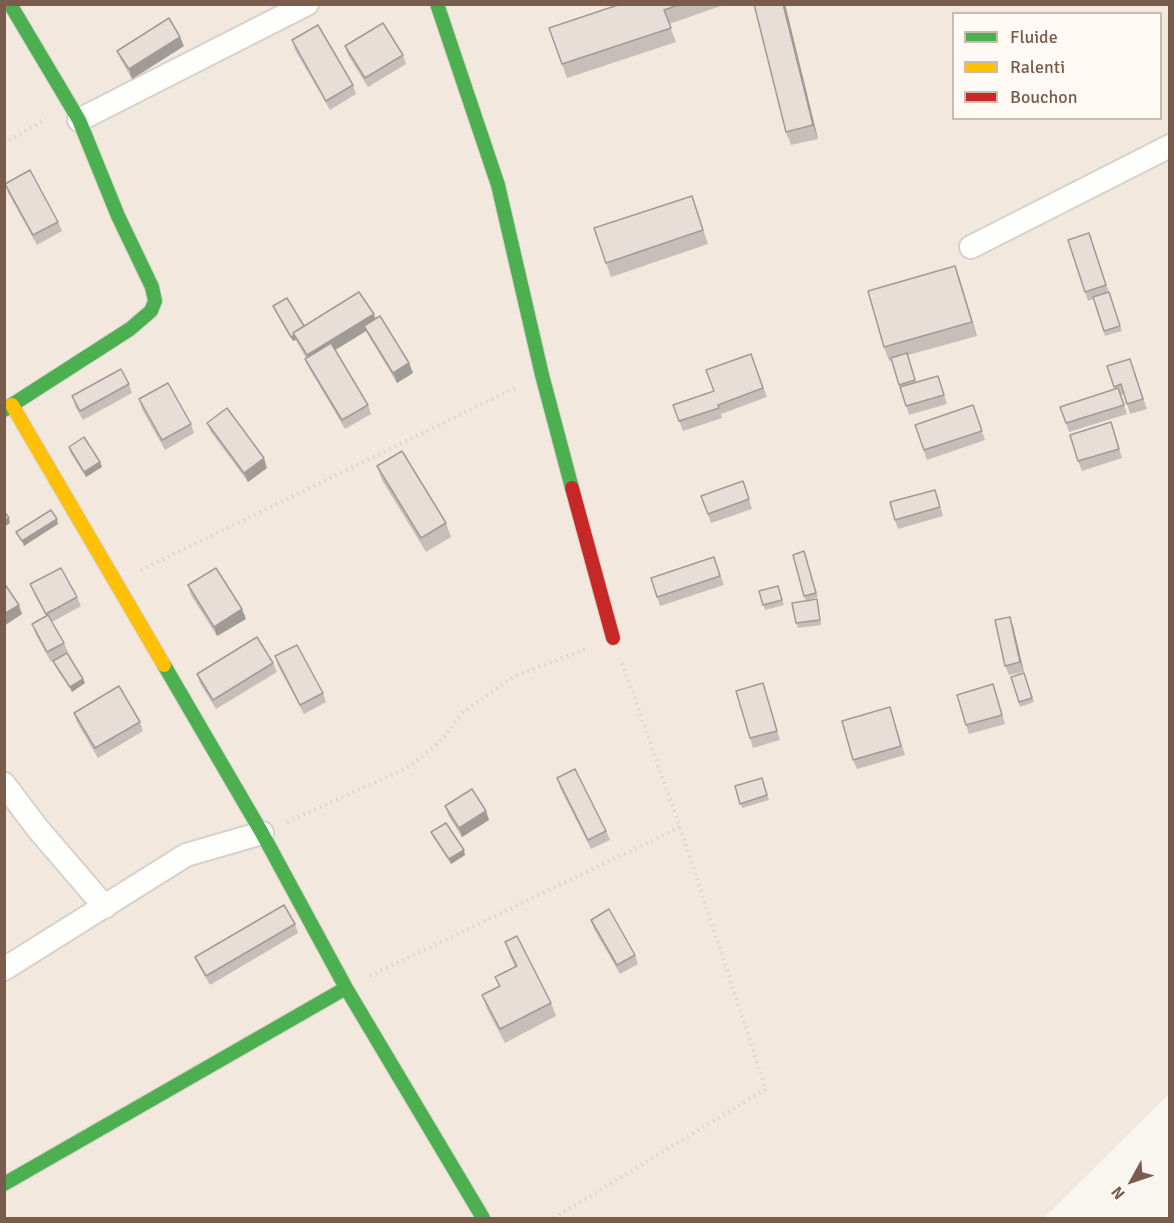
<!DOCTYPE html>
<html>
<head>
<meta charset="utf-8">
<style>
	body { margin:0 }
	#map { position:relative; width:1174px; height:1223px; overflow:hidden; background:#f9f5f0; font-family:Signika,sans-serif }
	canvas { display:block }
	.frame { position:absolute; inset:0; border:6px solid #7a5c4d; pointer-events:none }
	.legend { position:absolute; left:952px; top:12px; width:210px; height:108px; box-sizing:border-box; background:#fffaf3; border:2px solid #cabbb1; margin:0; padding:8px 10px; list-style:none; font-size:18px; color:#7a5c4d }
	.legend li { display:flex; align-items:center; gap:12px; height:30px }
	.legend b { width:30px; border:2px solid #cabbb1 }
	.north { position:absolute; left:1102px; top:1151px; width:60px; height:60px; -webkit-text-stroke:4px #fffaf3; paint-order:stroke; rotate:230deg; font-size:16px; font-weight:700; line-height:24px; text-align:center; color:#7a5c4d }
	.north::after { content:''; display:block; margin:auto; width:21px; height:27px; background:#7a5c4d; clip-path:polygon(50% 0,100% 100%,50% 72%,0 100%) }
</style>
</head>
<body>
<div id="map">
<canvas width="1174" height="1223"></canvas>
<div class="frame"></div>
<ul class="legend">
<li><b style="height:8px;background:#4caf50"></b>Fluide</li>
<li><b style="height:8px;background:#ffc107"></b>Ralenti</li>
<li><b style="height:8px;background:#c62828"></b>Bouchon</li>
</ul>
<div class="north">N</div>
</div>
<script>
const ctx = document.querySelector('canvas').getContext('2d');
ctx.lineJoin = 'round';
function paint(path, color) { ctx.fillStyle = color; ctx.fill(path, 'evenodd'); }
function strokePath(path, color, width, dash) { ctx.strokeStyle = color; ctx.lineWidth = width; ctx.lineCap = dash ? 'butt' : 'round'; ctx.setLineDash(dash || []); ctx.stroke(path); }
const residential = new Path2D(`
	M5,5H1169V1094L1044,1218H5ZM954,14H1160V118H954Z`);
const path = new Path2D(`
	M4,143L46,119
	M141,570L517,387
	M287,822L407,768L439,743L462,713L513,677L588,648
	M370,976L680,827
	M554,1218L766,1089L680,827L622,662`);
const street = new Path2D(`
	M79,120L307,4
	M971,247L1170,146
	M4,784L38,829L105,907
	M4,969L186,855L262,833`);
const fast = new Path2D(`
	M437,4L498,185L542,375L572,488
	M4,410L130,329L151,311L155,301L152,287L118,216L79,120L10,4
	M164,665L262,833L346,988L483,1218
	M4,1184L346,988`);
const slow = new Path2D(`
	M12,405L164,665`);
const jam = new Path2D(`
	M572,488L613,638`);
const wall = new Path2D(`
	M621,4H727L669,24L676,42L567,78L549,28Z
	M785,4L818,139L791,145L786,132Z
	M292,40L353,85L356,94L330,110L295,50Z
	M184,46L132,79L121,60L117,51Z
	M345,46L403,55L406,64L368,87L348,55Z
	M5,184L58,222L62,231L37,245L8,193Z
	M692,196L708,244L611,277L594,228Z
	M1089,233L1122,331L1105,336L1094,299L1088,301L1068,240Z
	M955,266L977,336L908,355L916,382L938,376L947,404L909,415L892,360L889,361L884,347Z
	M273,306L304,326L375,319L409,363L413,373L397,383L368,335L366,331L335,350L368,405L371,414L345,429L309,368L305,359L306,358L296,340L293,341L275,311Z
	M751,354L767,397L721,414L722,418L683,431L673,405L714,391Z
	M1130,359L1147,409L1130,414L1124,394L1121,395L1127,414L1069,432L1060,407L1115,389L1107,366Z
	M129,384L132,393L83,420L75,406L72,396Z
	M139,399L191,424L194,433L165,450L142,409Z
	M973,405L985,440L927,460L915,425Z
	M207,423L267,468L248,482L211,432Z
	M1114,432L1122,458L1082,471L1078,461Z
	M69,447L100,462L102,467L86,477L70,452Z
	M377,466L446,523L451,537L426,552L382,480Z
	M743,481L752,509L711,523L701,496Z
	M938,499L943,516L898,529L895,520Z
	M804,551L818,597L808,600L818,604L821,625L798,628L796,623L806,601L804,596Z
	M714,557L724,585L660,606L651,578Z
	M30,584L77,597L81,606L52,622L64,643L68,652L51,662L35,633L32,624L46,616L34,594Z
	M188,585L246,619L217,636L191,595Z
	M778,586L784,605L765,610L759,591Z
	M1013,626L1024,672L1009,675L1005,666Z
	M275,656L323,693L326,702L304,714L278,666Z
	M53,661L83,679L85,683L72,692L55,666Z
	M273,663L277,672L216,709L200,683L197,674Z
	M1024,673L1034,702L1020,707L1011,677Z
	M763,683L780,740L753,748L750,738Z
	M993,684L1005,724L969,734L966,725Z
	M74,713L140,722L143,731L98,758L77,722Z
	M893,717L905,755L857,769L853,760Z
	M557,778L606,831L610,840L591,849L560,788Z
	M762,778L769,800L742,808L735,786Z
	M445,806L489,820L462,837L448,815Z
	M431,832L465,855L451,864L433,837Z
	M591,920L635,955L638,964L620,974L594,929Z
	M295,924L298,933L210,985L199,966L195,957Z
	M505,942L551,1003L556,1016L505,1043L487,1009L482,995L499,987L495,977L515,967L510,956Z`);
const shadedWall = new Path2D(`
	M783,4H785L818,139L813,125Z
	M180,37L184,46L132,79L129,69Z
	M955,266L960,280L977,336L972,322Z
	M374,314L377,324L364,326L366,331L311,365L307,355Z
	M294,335L296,340L293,341L291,337Z
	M409,363L413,373L397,383L393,373Z
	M264,458L267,468L248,482L244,473Z
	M100,462L102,467L86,477L84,472Z
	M9,518L10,523L4,527V521Z
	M57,519L58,524L24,546L22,541Z
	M19,605L22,614L4,626V614Z
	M242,609L246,619L217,636L214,627Z
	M1010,617L1013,626L1024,672L1020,662Z
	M83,679L85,683L72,692L70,687Z
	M486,811L489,820L462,837L459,828Z
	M464,850L465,855L451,864L449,859Z`);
const building = new Path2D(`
	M621,4H681L664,10L671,28L562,64L549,28Z
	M754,4H783L813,125L786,132Z
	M169,18L180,37L129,69L117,51Z
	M383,23L403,55L365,78L345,46Z
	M318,25L353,85L326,101L292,40Z
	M30,170L58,222L33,235L5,184Z
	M692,196L703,230L606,263L594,228Z
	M1089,233L1106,285L1085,292L1068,240Z
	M955,266L972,322L884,347L868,291Z
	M359,292L374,314L307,355L293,333Z
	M1109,292L1120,326L1104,331L1093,297Z
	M287,298L304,326L293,333L294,335L291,337L273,306Z
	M380,316L409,363L393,373L364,326Z
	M331,343L368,405L342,420L305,359Z
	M907,353L915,380L899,385L891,358Z
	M751,354L763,388L718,405L719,408L679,421L673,405L714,391L706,370Z
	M1130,359L1143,399L1127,404L1121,384L1114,387L1107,366Z
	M121,369L129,384L80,411L72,396Z
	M938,376L944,395L906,406L900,387Z
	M168,383L191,424L162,440L139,399Z
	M1118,388L1124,405L1066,423L1060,407Z
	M973,405L982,431L924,450L915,425Z
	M227,408L264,458L244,473L207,423Z
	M1111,422L1119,449L1078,461L1070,435Z
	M84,437L100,462L84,472L69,447Z
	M402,451L446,523L421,538L377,466Z
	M743,481L749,499L708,514L701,496Z
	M935,490L940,507L895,520L890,502Z
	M51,510L57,519L22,541L16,532Z
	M4,511L9,518L4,521Z
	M804,551L816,593L804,596L793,555Z
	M714,557L720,576L657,597L651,578Z
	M61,568L77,597L46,614L30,584Z
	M216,568L242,609L214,627L188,585Z
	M4,583L19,605L4,614Z
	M778,586L782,600L763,605L759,591Z
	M817,599L820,620L796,623L792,603Z
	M48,615L64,643L47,652L32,624Z
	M1010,617L1020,662L1005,666L995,620Z
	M257,637L273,663L213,700L197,674Z
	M297,645L323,693L300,705L275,656Z
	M67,653L83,679L70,687L53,661Z
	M1024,673L1032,698L1019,702L1011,677Z
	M763,683L777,731L750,738L736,691Z
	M993,684L1002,715L966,725L957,695Z
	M119,686L140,722L95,748L74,713Z
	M890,707L901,746L853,760L842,721Z
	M575,769L606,831L588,840L557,778Z
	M762,778L767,795L740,804L735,786Z
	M472,789L486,811L459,828L445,806Z
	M446,823L464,850L449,859L431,832Z
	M284,905L295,924L206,976L195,957Z
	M609,909L635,955L617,965L591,920Z
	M517,936L551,1003L500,1029L482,995L500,986L495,977L517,966L505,942Z`);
paint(residential, '#f2e8de');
strokePath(street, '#d7d1cb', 26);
strokePath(fast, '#d9d2cb', 16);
strokePath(slow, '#d9d2cb', 16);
strokePath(jam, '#d9d2cb', 16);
strokePath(path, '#dcd5d0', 4, [1.5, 4.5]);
strokePath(street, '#fefefd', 22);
strokePath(fast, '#4caf50', 14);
strokePath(slow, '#ffc107', 14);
strokePath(jam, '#c62828', 14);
paint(wall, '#c6bfb9');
paint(shadedWall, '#a19b96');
paint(building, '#e6ded7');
strokePath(building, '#a19b96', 1.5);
</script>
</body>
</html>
